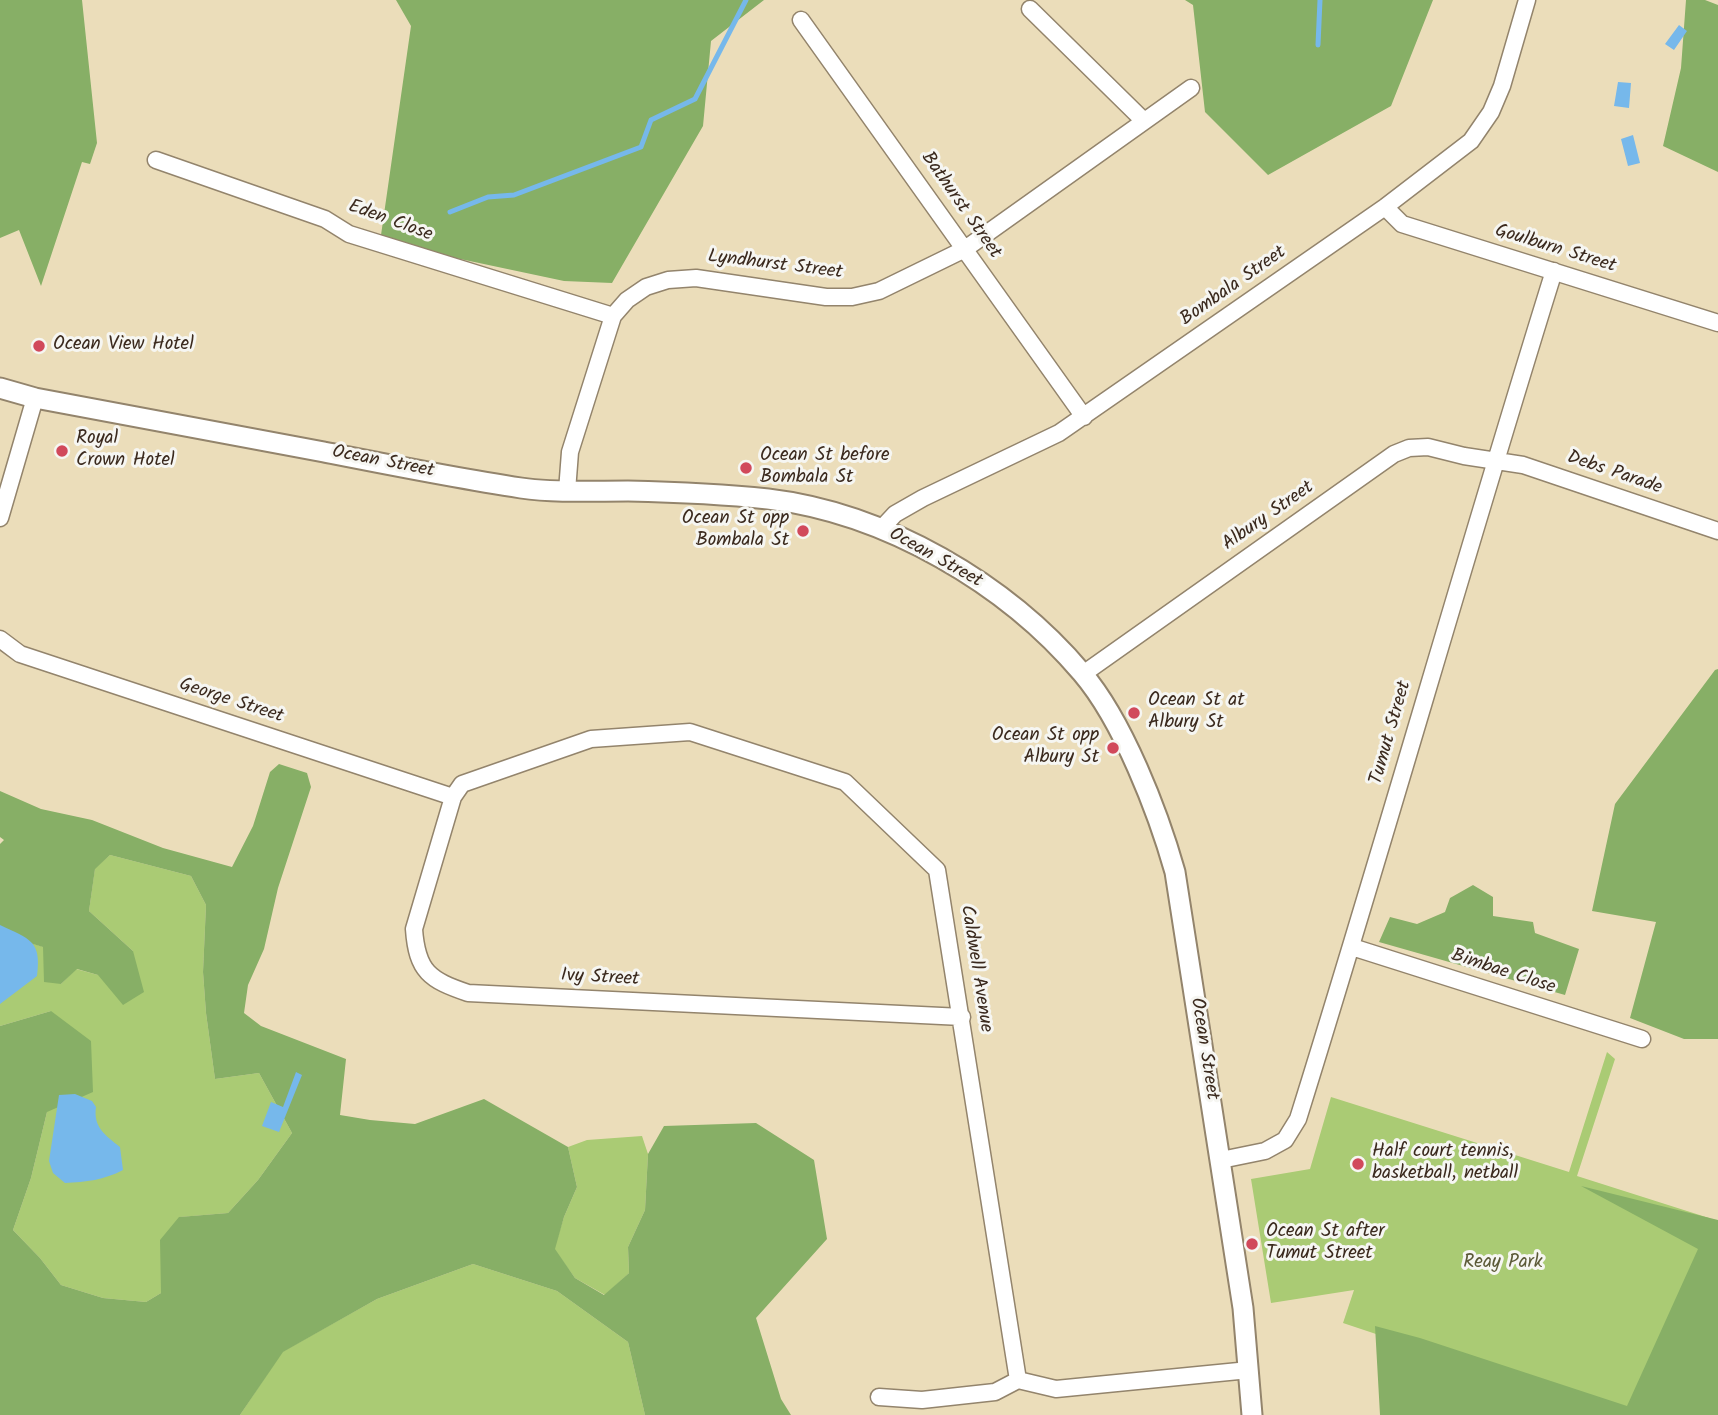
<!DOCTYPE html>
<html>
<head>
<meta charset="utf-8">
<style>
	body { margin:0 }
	canvas { display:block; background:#ebddba }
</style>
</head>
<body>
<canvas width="1718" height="1415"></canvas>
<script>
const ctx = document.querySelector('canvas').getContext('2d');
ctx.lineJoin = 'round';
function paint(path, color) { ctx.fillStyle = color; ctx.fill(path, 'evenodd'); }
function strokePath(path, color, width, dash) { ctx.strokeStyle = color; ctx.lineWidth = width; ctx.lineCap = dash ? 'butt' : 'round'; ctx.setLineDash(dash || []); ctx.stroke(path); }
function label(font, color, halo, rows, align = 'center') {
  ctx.font = font + ' Kalam,sans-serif'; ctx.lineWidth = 6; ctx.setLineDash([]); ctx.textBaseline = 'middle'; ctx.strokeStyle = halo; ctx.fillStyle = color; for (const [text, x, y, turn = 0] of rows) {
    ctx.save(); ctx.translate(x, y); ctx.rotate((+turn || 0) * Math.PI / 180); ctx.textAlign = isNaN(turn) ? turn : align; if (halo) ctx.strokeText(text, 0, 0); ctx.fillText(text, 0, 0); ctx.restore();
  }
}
const green = new Path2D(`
	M110,855L191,876L206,905L203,972L206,1013L215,1079L259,1073L292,1133L258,1180L228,1213L180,1217L162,1270L161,1293L146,1302L103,1298L61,1285L40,1258L13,1230L31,1178L47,1112L51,1011L0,1026V934L44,947L61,984L76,969L98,975L133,951L89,911L95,868Z
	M1607,1052L1615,1059L1577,1176L1709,1218L1644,1415L1385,1337L1343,1323L1354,1290L1271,1303L1251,1179L1310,1169L1331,1097L1569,1172Z
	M642,1136L648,1154L645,1210L628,1247L629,1273L605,1295L575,1278L554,1249L564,1217L577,1187L568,1147L587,1140Z
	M473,1264L557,1291L628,1342L645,1415H240L282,1352L377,1299Z`);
const forest = new Path2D(`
	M0,0H82L97,143L90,164L82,162L41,286L19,230L0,238Z
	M396,0H764L711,41L703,126L612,283L564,281L380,242L411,26Z
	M1185,0H1433L1391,106L1268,175L1205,112L1193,5Z
	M1686,0H1705L1718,5V172L1663,146L1681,68Z
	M1718,669V1039H1684L1630,1018L1656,922L1592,911L1615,804L1715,670Z
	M279,764L307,773L311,787L278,888L264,949L248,985L244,1013L261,1026L346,1059L340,1115L370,1120L415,1124L484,1099L568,1147L577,1187L564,1217L555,1249L575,1278L604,1295L629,1273L628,1247L645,1210L648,1154L664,1126L756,1123L814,1160L827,1239L756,1318L781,1399L791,1415H645L628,1342L557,1291L473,1264L377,1299L283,1352L240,1415H0V1026L51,1011L91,1041L93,1092L47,1112L31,1178L13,1230L40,1258L61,1285L103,1298L146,1302L161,1293L160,1240L179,1217L228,1213L258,1180L292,1133L259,1073L215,1079L206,1013L203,972L206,905L191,876L110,855L95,869L89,911L133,951L144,992L123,1005L98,975L77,969L61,984L44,982L43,947L0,934V844L4,840L0,837V791L41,809L92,820L163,848L232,867L253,826L270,772Z
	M1473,885L1493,897V916L1533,922L1535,933L1579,949L1565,995L1379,942L1390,917L1417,924L1445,912L1450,898Z
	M1581,1186L1718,1220V1415H1380L1375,1326L1420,1338L1627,1406L1698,1249Z`);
const water = new Path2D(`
	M1679,25L1687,31L1674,50L1665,44Z
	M1618,82L1631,83L1629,108L1614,106Z
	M1633,135L1640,163L1628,166L1621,139Z
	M0,925C29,939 42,940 37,976L0,1004Z
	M296,1072L302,1075L279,1132L262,1126L271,1102L283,1107Z
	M75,1094L92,1101L96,1107C93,1127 105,1135 120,1147L123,1170C104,1180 86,1182 65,1183L53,1173L49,1161L59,1095Z`);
const stream = new Path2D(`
	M1318,45L1320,0
	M450,212L488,197L514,195L641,147L651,120L695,99L746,0`);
const minor = new Path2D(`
	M1030,9L1144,121
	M801,20L1084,417
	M156,160L325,219L349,234L613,316
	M1385,207L1402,224L1718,323
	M567,491L570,452L613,316L627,300L646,287L668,280L696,278L826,297H852L879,291L965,249L1191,88
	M0,518L35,398
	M881,529L895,514L923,498L1059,433L1385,207L1471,141L1491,112L1502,86L1527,0
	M0,639L20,654L453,797
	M1083,674L1394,454L1409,448L1428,447L1464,456L1523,465L1718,531
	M1352,947L1642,1039
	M962,1017L468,993C430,980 417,972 414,929L453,797L462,784L591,739L690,732L845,782L937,870L1018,1380
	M1221,1160L1265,1151L1285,1140L1298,1119C1386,837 1466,553 1554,271
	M1018,1380L1056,1389L1249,1370
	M879,1397L922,1400L995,1392L1018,1380`);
const tertiary = new Path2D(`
	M0,388L35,398C132,416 228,434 324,452C390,465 455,478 521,488C556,493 593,491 628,491C675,492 722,494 768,499C886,513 1007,584 1082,673C1123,721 1158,812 1175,872L1243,1308L1252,1415`);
const markers = [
	[39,346,7,"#d1495b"],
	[62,451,7,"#d1495b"],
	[746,468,7,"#d1495b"],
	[803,531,7,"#d1495b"],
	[1134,713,7,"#d1495b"],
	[1113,748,7,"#d1495b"],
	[1358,1164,7,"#d1495b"],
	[1252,1244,7,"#d1495b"]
];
const streetNames = [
	["Bathurst Street",960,206,55],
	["Eden Close",390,222,20],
	["Goulburn Street",1555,250,17],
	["Lyndhurst Street",775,266,7],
	["Bombala Street",1234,287,-35],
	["Ocean Street",383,463,11],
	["Debs Parade",1614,474,19],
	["Albury Street",1269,517,-35],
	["Ocean Street",935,559,29],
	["George Street",231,702,18],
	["Tumut Street",1392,733,-74],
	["Caldwell Avenue",975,969,81],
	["Bimbae Close",1503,973,18],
	["Ivy Street",600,979,3],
	["Ocean Street",1203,1049,81]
];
const poiNames = [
	["Ocean View Hotel",53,346],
	["Royal",76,440],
	["Crown Hotel",76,462],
	["Ocean St before",760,457],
	["Bombala St",760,479],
	["Ocean St opp",789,520,"right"],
	["Bombala St",789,542,"right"],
	["Ocean St at",1148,702],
	["Albury St",1148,724],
	["Ocean St opp",1099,737,"right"],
	["Albury St",1099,759,"right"],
	["Half court tennis,",1372,1153],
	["basketball, netball",1372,1175],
	["Ocean St after",1266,1233],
	["Tumut Street",1266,1255]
];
const parkNames = [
	["Reay Park",1503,1264]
];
paint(green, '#aacb74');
paint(forest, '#87af66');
paint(water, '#76b8eb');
strokePath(stream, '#76b8eb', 5);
strokePath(minor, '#93846c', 19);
strokePath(tertiary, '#93846c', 23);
strokePath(minor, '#fff', 16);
strokePath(tertiary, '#fff', 19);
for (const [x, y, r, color] of markers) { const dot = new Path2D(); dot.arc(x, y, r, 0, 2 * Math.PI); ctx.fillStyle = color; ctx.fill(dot); strokePath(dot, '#f6f6f2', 2.5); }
label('19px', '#3b2a1e', '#f6f6f2', streetNames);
label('19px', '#3b2a1e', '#f6f6f2', poiNames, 'left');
label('19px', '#5c5a38', '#f6f6f2', parkNames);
</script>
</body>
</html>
